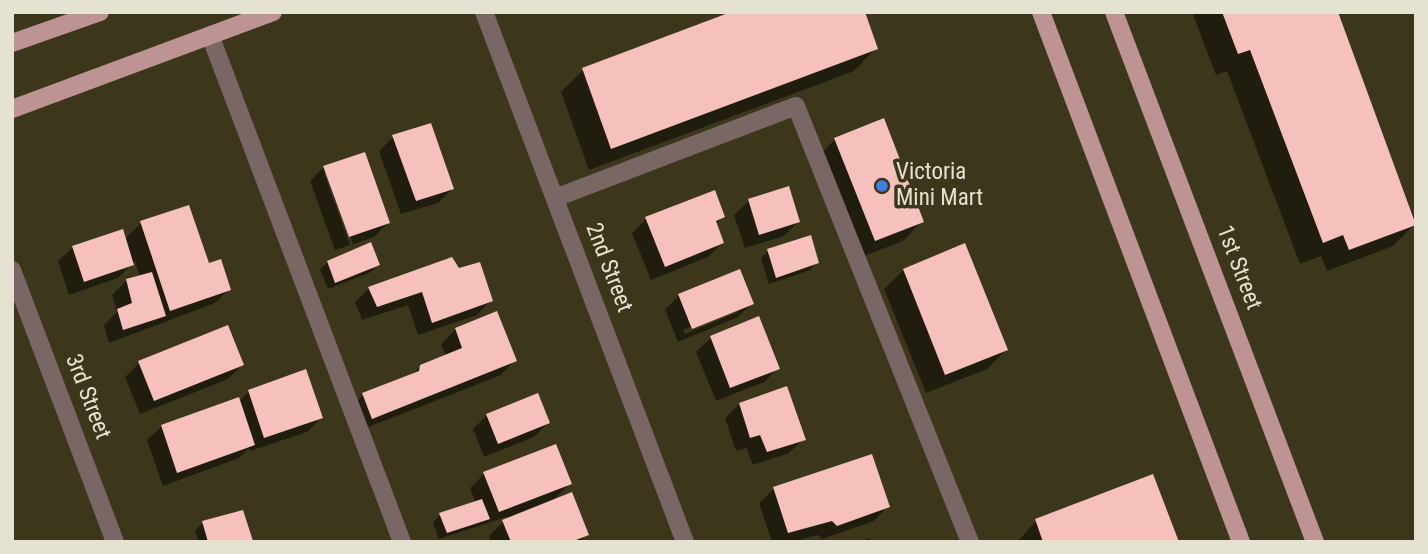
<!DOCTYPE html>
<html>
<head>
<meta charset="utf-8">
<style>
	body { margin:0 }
	#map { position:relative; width:1428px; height:554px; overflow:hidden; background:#3c371b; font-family:"Roboto Condensed",sans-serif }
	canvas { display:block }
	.frame { position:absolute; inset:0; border:14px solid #e5e2d2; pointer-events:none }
</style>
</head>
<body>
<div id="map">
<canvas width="1428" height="554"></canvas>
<div class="frame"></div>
</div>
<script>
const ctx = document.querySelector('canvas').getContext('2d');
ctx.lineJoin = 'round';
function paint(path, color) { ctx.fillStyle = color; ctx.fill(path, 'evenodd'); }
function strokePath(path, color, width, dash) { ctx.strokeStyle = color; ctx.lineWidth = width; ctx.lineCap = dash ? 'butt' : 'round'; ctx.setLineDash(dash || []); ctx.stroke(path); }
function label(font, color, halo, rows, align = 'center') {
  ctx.font = font + ' "Roboto Condensed",sans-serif'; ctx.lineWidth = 7; ctx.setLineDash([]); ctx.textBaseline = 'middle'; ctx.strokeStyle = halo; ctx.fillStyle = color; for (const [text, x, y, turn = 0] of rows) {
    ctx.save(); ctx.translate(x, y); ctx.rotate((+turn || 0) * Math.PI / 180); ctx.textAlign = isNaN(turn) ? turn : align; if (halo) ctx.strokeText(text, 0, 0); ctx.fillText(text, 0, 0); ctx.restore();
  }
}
const shadow = new Path2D(`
	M1192,12H1336L1416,223L1393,246L1327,271L1321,256L1300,264L1227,71L1216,75Z
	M876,48L854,71L589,170L561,92L583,70Z
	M393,137L452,189L438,203L401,214L379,151Z
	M835,139L922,221L903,241L856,259L816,159Z
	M324,167L388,223L374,237L353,244L328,173H324L350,245L335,250L310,181Z
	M749,201L798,222L784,236L745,248L734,215Z
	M723,216L715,225L722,243L708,257L651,280L632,233L646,219Z
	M141,223L208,266L229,289L215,303L109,343L104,325L117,312L112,295L126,281L140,277L135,261L118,278L69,295L58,261L73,247L124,240Z
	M768,251L817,263L810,270L769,284L761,258Z
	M328,262L378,264L371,272L328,289L320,269Z
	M459,270L491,300L477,315L418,335L408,305L362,320L355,302L369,288Z
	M904,270L1006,350L987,369L926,393L884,289Z
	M679,295L752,303L738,317L678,342L665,310ZM738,309V312L685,334L683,330Z
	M759,319L778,368L764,382L716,401L696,352L711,338Z
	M456,329L515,360L501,375L358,431L349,409L363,395L411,376L421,366L446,356L441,344Z
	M139,363L242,365L228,379L140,414L125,377Z
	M249,391L321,418L307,432L250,451L249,448L239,458L163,486L147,440L162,426L239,402Z
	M740,404L803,439L789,453L753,465L746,448L736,451L725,418Z
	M487,415L548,423L534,437L484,457L473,429Z
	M871,456L888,506L874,521L822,539L818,535L792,542H772L759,503L774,489Z
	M484,474L570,484L550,503L587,534L580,542H491L489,536L509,516L439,539L433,522L440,515L476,503L470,488Z
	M1036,521L1177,542H1017Z
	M203,523L251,541L199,542L195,530Z
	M870,538L872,542H859Z`);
const building = new Path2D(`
	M731,12H865L878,49L611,149L582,68Z
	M1222,12H1338L1416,225L1349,250L1343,235L1323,243L1250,50L1238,54Z
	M884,118L924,222L875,241L834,138Z
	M431,123L454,189L416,201L392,135Z
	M365,152L390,223L349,237L323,166Z
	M789,186L800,222L759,235L748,199Z
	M715,190L725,217L716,221L724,243L665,267L645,217Z
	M189,205L209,263L221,259L231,290L170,311L140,221Z
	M123,229L134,265L84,282L72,246Z
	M811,235L819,263L776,278L767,249Z
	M371,242L380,265L335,283L327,261Z
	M965,243L1008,350L945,375L903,269Z
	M452,257L459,268L480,262L493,301L432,323L422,292L377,307L368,287Z
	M740,269L754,304L692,329L678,294Z
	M152,272L166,316L123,330L117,309L132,303L126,279Z
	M497,311L517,361L372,419L362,393L419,371L420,365L462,348L455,328Z
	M759,316L780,369L730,388L710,336Z
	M228,325L244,365L154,401L138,361Z
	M306,369L323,418L264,438L248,390Z
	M787,386L806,440L767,452L760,435L750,438L739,403Z
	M538,393L550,423L498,444L486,414Z
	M239,397L255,445L177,473L161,425Z
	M556,444L572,484L499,512L483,472Z
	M872,454L890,507L837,526L832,521L788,533L773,487Z
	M1153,474L1179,542H1043L1035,519Z
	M572,492L589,535L571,542H511L502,520Z
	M482,499L490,519L447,533L439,513Z
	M243,510L253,541L208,542L202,521Z`);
const minor = new Path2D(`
	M484,12L685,542
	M210,35L402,542
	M555,198L796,106L970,542
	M12,270L115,542`);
const major = new Path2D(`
	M1041,12L1241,542
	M1114,12L1315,542
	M12,43L100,12
	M12,109L273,12`);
const markers = [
	[882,186,7,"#3f7fe0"]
];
const poiNames = [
	["Victoria",896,173],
	["Mini Mart",896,199]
];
const streetNames = [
	["2nd Street",608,268,69],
	["1st Street",1238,268,69],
	["3rd Street",87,397,69]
];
paint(shadow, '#0007');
paint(building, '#f6c1bd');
strokePath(minor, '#7b6666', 18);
strokePath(major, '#bd9393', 18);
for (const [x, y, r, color] of markers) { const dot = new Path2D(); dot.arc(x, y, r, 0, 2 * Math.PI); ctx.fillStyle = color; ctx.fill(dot); strokePath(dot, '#3c371b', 2.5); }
label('23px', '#e5e2d2', '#3c371b', poiNames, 'left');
label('23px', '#e5e2d2', '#3c371b', streetNames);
</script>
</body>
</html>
